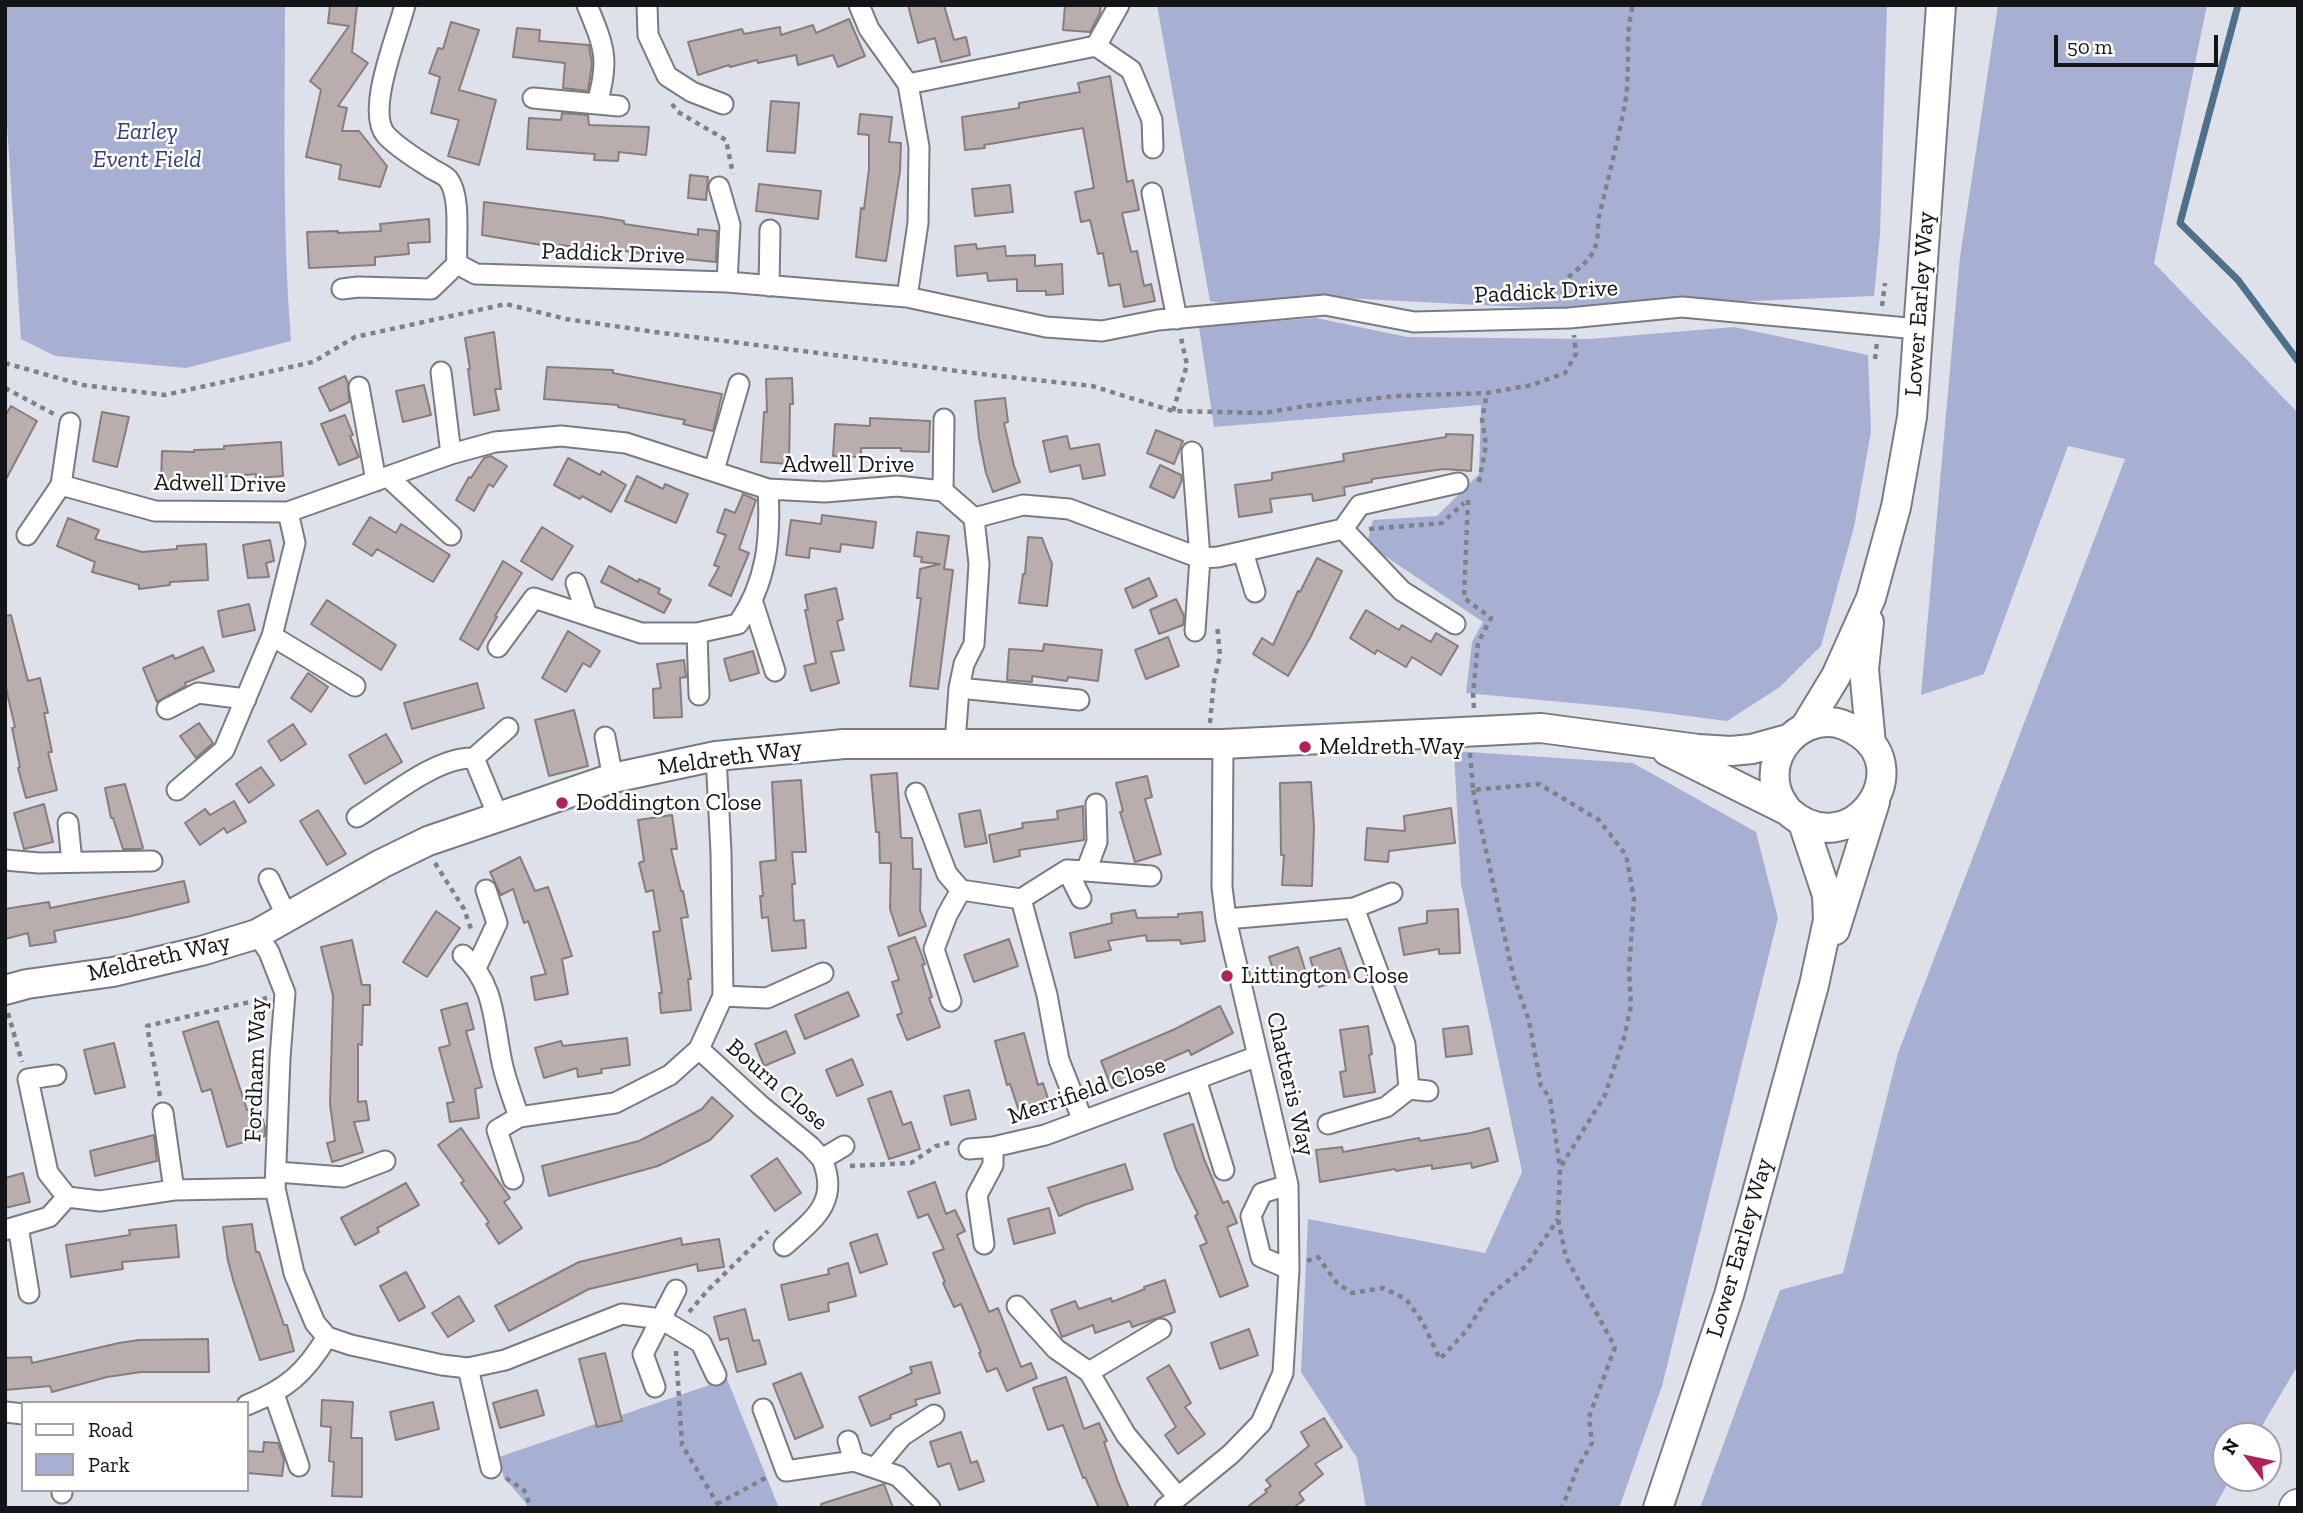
<!DOCTYPE html>
<html>
<head>
<meta charset="utf-8">
<style>
	body { margin:0 }
	#map { position:relative; width:2303px; height:1513px; overflow:hidden; background:#dee1ea; font-family:"Zilla Slab",serif }
	canvas { display:block }
	.frame { position:absolute; inset:0; border:7px solid #141518; pointer-events:none }
	.legend { position:absolute; left:21px; top:1401px; width:228px; height:91px; box-sizing:border-box; background:#fff; border:2px solid #a1a1a3; margin:0; padding:9px 12px; list-style:none; font-size:21px; color:#141518 }
	.legend li { display:flex; align-items:center; gap:14px; height:35px }
	.legend b { width:35px; border:2px solid #a1a1a3 }
	.north { position:absolute; left:2212px; top:1422px; width:70px; height:70px; box-sizing:border-box; background:#fff; border:2px solid #a1a1a3; border-radius:50%; rotate:302deg; font-size:19px; font-weight:700; line-height:28px; text-align:center; color:#141518 }
	.north::after { content:''; display:block; margin:auto; width:24px; height:32px; background:#b02258; clip-path:polygon(50% 0,100% 100%,50% 72%,0 100%) }
	.scale { position:absolute; left:2054px; top:35px; width:164px; height:32px; box-sizing:border-box; border:4px solid #141518; border-top:0; padding-left:9px; font-size:21px; line-height:24px; white-space:nowrap; color:#141518; -webkit-text-stroke:5px #fff; paint-order:stroke }
</style>
</head>
<body>
<div id="map">
<canvas width="2303" height="1513"></canvas>
<div class="frame"></div>
<ul class="legend">
<li><b style="height:9px;background:#fff"></b>Road</li>
<li><b style="height:19px;background:#a7b0d3"></b>Park</li>
</ul>
<div class="north">N</div>
<div class="scale">50 m</div>
</div>
<script>
const ctx = document.querySelector('canvas').getContext('2d');
ctx.lineJoin = 'round';
function paint(path, color) { ctx.fillStyle = color; ctx.fill(path, 'evenodd'); }
function strokePath(path, color, width, dash) { ctx.strokeStyle = color; ctx.lineWidth = width; ctx.lineCap = dash ? 'butt' : 'round'; ctx.setLineDash(dash || []); ctx.stroke(path); }
function label(font, color, halo, rows, align = 'center') {
  ctx.font = font + ' "Zilla Slab",serif'; ctx.lineWidth = 5; ctx.setLineDash([]); ctx.textBaseline = 'middle'; ctx.strokeStyle = halo; ctx.fillStyle = color; for (const [text, x, y, turn = 0] of rows) {
    ctx.save(); ctx.translate(x, y); ctx.rotate((+turn || 0) * Math.PI / 180); ctx.textAlign = isNaN(turn) ? turn : align; if (halo) ctx.strokeText(text, 0, 0); ctx.fillText(text, 0, 0); ctx.restore();
  }
}
const green = new Path2D(`
	M5,5H285C285,117 282,229 291,341L186,368L55,356L21,339L5,94Z
	M1157,5H1887L1880,234L1874,296L1557,309L1324,297L1220,303L1210,301Z
	M1998,5H2207L2154,263L2298,413V1365L2256,1436H2226V1478H2231L2214,1508H1700L1780,1290L1843,1273L1898,1053L2125,459L2068,446L1984,674L1921,695L1960,257Z
	M1316,318L1407,337L1590,339L1734,327L1868,355L1871,432L1854,527L1821,646L1780,687L1727,721L1626,708L1466,693L1472,642L1483,622L1367,544L1373,520L1437,516L1479,474L1481,405L1214,427L1199,327Z
	M1454,751L1633,763L1756,832L1778,918L1662,1386L1619,1508H1366L1357,1458L1301,1372L1308,1219L1485,1253L1522,1172L1461,884Z
	M727,1379L779,1508H527L526,1503L504,1478L499,1457Z`);
const stream = new Path2D(`
	M2238,5L2180,223L2238,280L2298,361`);
const building = new Path2D(`
	M330,5H357L352,52L368,63L338,106L347,108L342,131H359L387,166L380,187L339,179L341,165L306,157L321,90L310,81L349,26L328,23Z
	M908,5H944L954,40L966,37L970,55L941,62L935,38L918,43Z
	M1065,5H1101L1100,13L1090,32L1063,30Z
	M849,19L865,56L838,67L833,55L798,65L796,55L758,63L757,60L730,67L729,65L698,75L688,42L742,29L744,34L780,27L781,35L813,25L816,33Z
	M451,22L479,30L459,90L496,100L479,165L448,156L459,120L431,113L440,77L429,73L438,48L443,49Z
	M517,28L540,30L539,41L589,45L592,64L588,91L563,88L565,63L513,57Z
	M1110,76L1127,182L1133,180L1139,210L1122,213L1131,252L1137,251L1144,286L1151,284L1155,301L1124,307L1120,284L1109,286L1103,253L1098,254L1090,220L1081,222L1075,192L1094,188L1083,128L984,145L985,148L965,150L962,117L1019,108V103L1080,92L1078,83Z
	M771,101L799,103L795,153L767,151Z
	M562,113L588,115L589,125L649,127L646,155L619,152L618,161L594,160L595,154L527,149L529,118L561,120Z
	M860,114L892,117L889,142L901,143L900,171L886,261L856,257L861,208L864,209L869,169V135L858,134Z
	M690,175L708,177L706,200L688,198Z
	M759,184L821,191L818,219L756,211Z
	M1010,185L1013,212L975,216L972,189Z
	M484,202L601,217L624,221V224L698,235V229L717,231L716,262L686,259V261L619,250V253L560,245L559,248L482,235Z
	M429,219L430,242L408,243L409,254L375,257V265L309,268L307,232L338,231V233L381,231L380,224Z
	M976,244L977,249L1005,246L1006,256L1035,255V266L1062,264L1063,294L1046,295V291H1017V279L988,281L987,273L957,276L955,246Z
	M494,332L501,389H495L499,410L474,415L468,369H470L465,338Z
	M547,367L613,370V373L722,394L713,431L683,424L685,420L618,407V405L544,399Z
	M345,376L348,383L349,402L330,411L319,388Z
	M792,378L793,404H790L789,464L761,462L764,412H767L766,379Z
	M424,385L431,415L403,422L396,391Z
	M1005,398L1008,422L1004,423L1014,466L1020,482L993,492L986,473L979,438L975,401Z
	M11,406L37,421L5,481V416Z
	M102,412L129,417L117,467L93,461Z
	M345,415L353,435L350,436L359,457L339,465L321,424Z
	M870,418L930,421L929,452L901,451V448H861V457L833,456L835,424L870,426Z
	M1156,430L1183,441L1174,464L1147,453Z
	M1446,434L1473,435L1471,471L1444,469L1372,479V482L1344,487L1345,495L1313,501L1312,494L1270,499L1272,512L1239,517L1235,485L1272,480V473L1344,461L1343,454L1446,437Z
	M1067,436L1070,449L1099,444L1105,475L1083,479L1080,465L1050,472L1043,441Z
	M281,442L283,476L256,478V474L219,477V480L187,481V483H161L162,451L194,452V450L224,449V446Z
	M491,456L507,466L493,487L489,484L474,511L456,500L469,477L471,478L484,458Z
	M568,458L600,475L602,471L626,485L611,512L582,496L580,499L554,485Z
	M1160,465L1181,475L1182,480L1174,498L1150,487Z
	M637,476L663,489L665,484L688,494L676,523L625,501Z
	M743,494L756,500L739,549L749,553L731,596L709,585L719,567L714,565L726,535L717,532L725,509L735,513Z
	M822,515L876,522L873,548L841,544L840,552L810,548L809,558L786,555L791,520L821,524Z
	M370,517L396,533L401,524L450,555L433,582L377,549L372,556L353,544Z
	M68,518L99,530L95,539L142,552L177,549V546L206,544L208,580L170,582V585L139,589V585L92,572L95,562L57,546Z
	M542,527L573,546L552,580L521,561Z
	M917,532L949,536L944,569L953,570L938,689L910,686L921,598H917L920,569L940,564L921,562L922,557L914,556Z
	M1028,537L1042,538L1052,564L1047,606L1019,603L1023,574H1025Z
	M270,540L274,561L266,563L269,577L248,578L243,545Z
	M1317,558L1342,571L1310,638L1288,676L1253,654L1262,638L1273,645L1298,591L1300,592Z
	M503,561L522,573L495,616L497,617L478,650L460,639Z
	M609,566L638,582L639,579L660,589L658,593L671,600L664,613L601,582Z
	M1149,578L1157,596L1133,608L1125,589Z
	M836,588L843,619L837,621L844,650L831,652L839,683L811,691L804,666L816,663L805,610H808L805,595Z
	M1176,599L1184,616L1183,625L1159,634L1150,610Z
	M327,600L396,645L381,670L311,624Z
	M249,604L255,630L223,637L218,611Z
	M1366,610L1399,630L1402,625L1431,642L1436,633L1458,646L1441,675L1412,657L1406,667L1377,650L1375,654L1350,638Z
	M11,615L28,681L40,678L48,713H44L52,752H48L57,790L26,798L18,768L20,767L12,728L15,727L5,684V616Z
	M568,631L600,651L590,667L583,663L566,692L542,678Z
	M1168,637L1179,666L1146,679L1135,650Z
	M1044,644L1102,650L1098,681L1068,677L1067,681L1032,676V682L1007,680L1009,649L1043,651Z
	M203,647L214,671L185,683L186,686L157,702L143,668L173,655L175,659Z
	M753,651L759,673L730,681L724,659Z
	M684,660L686,677L680,678L682,717L654,718L653,689L661,688L657,664Z
	M308,673L328,687L311,712L291,698Z
	M477,683L484,708L412,729L404,703Z
	M574,710L588,766L549,776L535,720Z
	M199,723L213,743L196,758L180,736Z
	M293,724L306,744L281,761L268,741Z
	M386,734L402,762L365,784L349,755Z
	M261,767L274,785L249,803L236,784Z
	M897,773L901,838H912L913,869H921L920,910L926,926L899,936L890,909L891,863H880L879,832H876L871,775Z
	M1147,776L1152,797L1145,799L1161,854L1135,862L1120,812L1123,811L1116,783Z
	M801,780L806,852H792L795,884H792L794,921L804,920L806,948L772,951L768,917L762,918L760,896H763L760,862L776,860L772,782Z
	M1311,782L1314,827L1312,886L1282,885L1284,855H1281L1280,783Z
	M125,784L143,848L140,849H123L113,818H111L105,788Z
	M234,801L246,822L227,833L224,828L200,845L185,823L205,809L210,815Z
	M44,804L53,842L24,849L14,813Z
	M1083,806L1084,840L1019,850L1020,856L994,862L989,835L1023,828L1022,823L1058,819L1057,811Z
	M1451,808L1455,843L1389,851L1388,862L1365,860L1367,828L1405,831L1404,816Z
	M318,810L346,854L327,865L300,821Z
	M980,810L987,843L965,847L959,814Z
	M672,815L677,849H671L681,891H683L688,917L681,918L691,979H688L691,1010L661,1013L659,993H662L653,932L660,931L653,890L646,892L639,863L644,861L638,820Z
	M520,857L535,891L548,887L560,920L572,956L562,959L568,994L535,1000L531,977L546,974L528,921L524,923L513,889L501,895L490,872Z
	M184,881L189,902L127,917L54,931L56,942L30,946L28,933L5,939V909L49,902L50,908Z
	M1458,909L1460,953L1439,954V949L1404,955L1399,928L1427,923V911Z
	M1135,910L1137,918L1178,917V914L1202,912L1205,941L1181,944L1180,940L1147,941L1146,935L1108,941L1111,950L1075,958L1070,933L1112,923L1111,914Z
	M436,911L460,928L427,977L403,962Z
	M915,937L925,964L922,965L932,997L929,998L940,1027L907,1040L897,1015L902,1013L892,982L899,980L888,947Z
	M1009,939L1018,966L974,982L964,955Z
	M352,940L362,985H370V1005H363L362,1045L358,1044V1102L366,1101L369,1120L354,1122L363,1152L332,1162L327,1143L335,1141L330,1104L333,996L321,947Z
	M1298,947L1307,976L1278,985L1269,957Z
	M1340,948L1350,977L1319,987L1310,958Z
	M848,992L859,1016L805,1039L795,1015Z
	M467,1003L474,1029L466,1031L482,1087L475,1089L479,1118L450,1122L447,1103L454,1102L439,1048L450,1045L441,1010Z
	M1220,1006L1233,1033L1191,1055L1189,1050L1130,1076L1132,1080L1112,1088L1101,1061L1175,1029Z
	M218,1021L247,1110L259,1107L265,1127V1136L227,1147L211,1089L202,1092L183,1032Z
	M1368,1026L1372,1054L1369,1055L1375,1092L1344,1097L1340,1072L1346,1071L1340,1030Z
	M1468,1026L1472,1054L1446,1057L1443,1029Z
	M786,1031L795,1053L764,1066L755,1044Z
	M1024,1033L1038,1085L1043,1083L1051,1108L1021,1117L1010,1084L1007,1085L995,1041Z
	M627,1038L630,1065L601,1069L602,1073L578,1077L577,1068L544,1078L535,1048L561,1041L563,1046Z
	M114,1043L125,1087L95,1094L84,1050Z
	M852,1059L863,1085L837,1096L826,1070Z
	M969,1090L976,1119L951,1125L944,1096Z
	M891,1091L903,1125L911,1122L920,1149L889,1159L868,1099Z
	M712,1097L733,1116L710,1140L658,1166L549,1196L542,1166L639,1141L702,1109Z
	M1193,1124L1204,1159L1223,1203L1228,1201L1237,1223L1227,1227L1248,1286L1220,1297L1200,1246L1207,1243L1195,1216L1198,1214L1176,1169L1164,1134Z
	M461,1128L510,1198L504,1202L522,1228L499,1244L486,1224L489,1222L461,1183L464,1181L438,1145Z
	M1489,1128L1498,1161L1472,1168L1471,1163L1432,1169V1165L1396,1171L1395,1169L1320,1182L1316,1150L1342,1147L1343,1152L1419,1138L1420,1141L1471,1133Z
	M154,1135L157,1161L95,1176L90,1151Z
	M777,1158L801,1193L775,1211L751,1176Z
	M1125,1164L1133,1189L1084,1205L1059,1216L1048,1188Z
	M23,1173L30,1202L5,1208V1178Z
	M935,1182L946,1214L955,1210L965,1231L957,1235L989,1312L998,1308L1021,1367L1031,1363L1037,1378L1007,1391L997,1368L987,1372L979,1353L981,1352L961,1304L954,1307L943,1283L945,1282L933,1253L944,1249L928,1214L918,1218L908,1192Z
	M406,1183L419,1205L377,1228L379,1232L355,1245L341,1218Z
	M1049,1208L1055,1233L1014,1244L1008,1219Z
	M252,1224L256,1252H259L284,1325H287L294,1351L260,1360L234,1283L228,1261L223,1227Z
	M176,1225L179,1257L122,1262L123,1269L71,1277L66,1245L130,1235L129,1230Z
	M877,1234L887,1264L860,1273L850,1243Z
	M681,1238L682,1245L719,1239L724,1267L698,1271L697,1264L589,1289L509,1331L495,1306L579,1262Z
	M848,1263L856,1296L828,1303L829,1311L789,1320L781,1285L829,1274L828,1269Z
	M406,1272L425,1307L399,1321L380,1286Z
	M1165,1280L1175,1312L1132,1327L1130,1321L1095,1333L1093,1325L1062,1337L1051,1310L1075,1301L1079,1309L1111,1298L1112,1302L1145,1289L1144,1287Z
	M459,1296L474,1321L448,1337L432,1313Z
	M745,1309L753,1341L759,1340L766,1364L737,1372L728,1338L720,1340L714,1317Z
	M1249,1329L1258,1355L1220,1369L1211,1343Z
	M208,1339L209,1372H141L107,1377L52,1392L50,1386L5,1390V1358L31,1357L32,1363L119,1343L139,1340Z
	M605,1353L622,1421L597,1427L579,1359Z
	M931,1362L940,1393L915,1400L917,1405L890,1415L891,1418L871,1426L859,1397L912,1373L910,1367Z
	M1169,1365L1191,1403L1185,1407L1205,1434L1178,1454L1165,1435L1176,1427L1147,1378Z
	M801,1373L823,1427L795,1439L773,1384Z
	M1066,1377L1084,1429L1099,1423L1107,1441L1104,1442L1118,1482L1129,1508H1099L1085,1477L1083,1478L1063,1425L1048,1430L1033,1388Z
	M537,1390L544,1415L500,1428L493,1403Z
	M322,1400L353,1402L351,1438H362V1497L332,1496L334,1462L329,1461L331,1427L321,1426Z
	M433,1402L439,1429L396,1440L390,1412Z
	M1324,1418L1342,1447L1315,1464L1323,1474L1299,1493L1304,1500L1293,1508H1246L1267,1492L1265,1490L1271,1486L1266,1480L1309,1446L1301,1432Z
	M961,1432L971,1463L977,1461L984,1481L959,1490L950,1463L938,1467L930,1442Z
	M264,1442L278,1443L284,1460L282,1476L247,1473V1451L263,1452Z
	M884,1484L893,1508H822L821,1504Z`);
const path = new Path2D(`
	M672,104L678,112L726,140L733,174
	M1563,296L1566,279C1590,259 1599,254 1598,221C1607,182 1618,142 1625,103C1631,71 1624,37 1633,5
	M1882,306L1885,283
	M1875,359L1877,342
	M5,363L83,385L165,395L313,362L355,337L506,304L566,319L655,332L981,374L1092,386L1173,411L1264,413L1305,406L1396,396L1487,393L1532,385L1565,373L1576,354L1574,335
	M5,388L54,414
	M1173,411L1187,365L1181,338
	M1479,482L1486,445L1482,419L1487,393
	M1468,500L1464,598L1491,618L1478,643L1473,694L1474,709
	M1369,529L1442,523L1464,503
	M1210,723L1214,681L1220,656L1217,624
	M1470,753L1473,790L1539,784L1599,820L1626,855L1634,899L1629,970L1631,1006L1624,1038L1605,1095L1560,1168L1558,1219L1566,1257L1615,1347L1589,1417L1592,1443L1577,1469L1562,1508
	M1473,790L1513,975L1529,1021L1541,1086L1550,1098L1560,1168
	M435,863L464,909L471,929
	M8,1013L22,1062
	M160,1096L147,1026L267,998
	M850,1166L911,1163L936,1146L952,1142
	M1307,1261L1318,1257L1337,1283L1352,1293L1383,1288L1406,1299L1423,1323L1440,1359L1467,1330L1488,1297L1526,1266L1558,1219
	M689,1312L708,1290L768,1231
	M676,1351L682,1445L720,1508
	M506,1478L524,1490L531,1508
	M717,1504L769,1476`);
const street = new Path2D(`
	M405,5C398,34 365,111 386,135C398,148 415,158 429,167C434,171 444,174 448,179C462,197 455,241 457,264
	M587,5C604,46 610,60 597,103
	M647,5L648,35L667,76L692,92L723,104
	M859,5L869,29L908,84L919,147L918,223L907,297
	M1096,46L1131,70L1152,120L1153,148
	M908,84L1096,46L1119,5
	M533,98L619,106
	M719,187L730,225L727,282
	M1152,193L1177,319
	M457,264L476,274L727,282L907,297L1046,327L1102,331L1158,320L1325,305L1414,322L1569,318L1682,307L1918,329
	M769,286L770,230
	M342,289L358,287L431,289L457,264
	M441,372L451,454
	M359,387L376,481
	M70,423L61,485L155,511L288,512L451,454L495,442L561,436L626,443L768,489L825,492L897,486L943,491L974,518L979,564L974,644L964,664L959,688L955,743
	M1192,452L1200,558L1195,631
	M714,470L739,384
	M388,477L451,535
	M943,491L944,419
	M974,518L1023,505L1069,509L1200,558L1218,557L1343,529L1360,505L1458,483
	M1343,529L1402,591L1455,624
	M27,535L61,485
	M1243,552L1255,592
	M576,583L587,615
	M753,603L775,671
	M697,633L699,695
	M272,636L355,686
	M498,647L534,598L641,633H697L738,624C767,582 771,539 768,489
	M959,688L1079,700
	M167,709L198,693L246,699
	M605,737L613,778
	M474,758L508,728
	M177,790L224,750L272,636L295,543L288,512
	M916,793L947,874L961,890L1021,899
	M357,817C388,798 437,756 474,758L498,816
	M68,823L72,862
	M5,860L39,863L152,861
	M1067,870L1081,898
	M1086,871L1151,876
	M269,879L288,919
	M1226,919L1354,908L1392,893
	M257,934L269,952L285,993L280,1058L275,1188L294,1273L315,1323L327,1337L351,1345L442,1365L468,1368L505,1360L622,1314L661,1319L676,1290
	M463,955C498,987 493,1029 504,1071C508,1086 514,1102 519,1117L615,1103L670,1075L699,1049L723,996L721,852L716,756
	M476,968L497,923L486,890
	M723,996L767,998L823,973
	M951,1001L934,949L947,915L961,890
	M699,1049L760,1105L810,1146L822,1159L844,1146
	M56,1075L28,1079L48,1173L67,1197L100,1201L174,1190L275,1188
	M1196,1079L1224,1170
	M1409,1089L1428,1091
	M163,1113L174,1190
	M1083,1121L1059,1060L1047,995L1021,899L1067,870L1086,871L1097,842L1096,804
	M1328,1124L1386,1107L1409,1089L1405,1044L1354,908
	M969,1149L993,1147L1045,1135L1258,1056
	M277,1172L343,1177L385,1161
	M513,1179L497,1130L519,1117
	M1288,1185L1262,1193L1251,1216L1261,1257L1289,1269
	M18,1226L29,1293
	M5,1230L49,1217L67,1197
	M984,1244L977,1195L993,1165V1147
	M784,1246C814,1219 840,1202 822,1159
	M1017,1306L1056,1349L1089,1372L1126,1435L1178,1497
	M468,1368L491,1468
	M1089,1372L1161,1329
	M655,1387L643,1354L661,1319L701,1343L716,1375
	M274,1394L299,1466
	M247,1405C287,1389 305,1373 327,1337
	M763,1409L786,1471L854,1461L898,1476L930,1508
	M5,1412L23,1414
	M848,1441L854,1461
	M875,1468L902,1436L934,1415
	M62,1490V1493
	M1165,1508L1231,1454L1261,1423L1283,1373L1289,1269L1288,1185L1226,919L1222,887L1223,744`);
const secondary = new Path2D(`
	M1869,622L1864,669L1871,744
	M1805,727L1836,676L1871,598L1896,507L1912,417L1941,5
	M1667,751L1788,811C1849,866 1918,772 1859,733C1850,727 1840,722 1829,722C1797,722 1771,750 1775,782C1776,794 1782,802 1788,811
	M1835,930L1875,802
	M5,990L27,984L113,972L201,951L257,934L381,864L428,841L613,778L716,756L844,744H1223L1541,728L1698,749L1731,751L1752,749L1788,739
	M1658,1508L1729,1295L1814,985L1828,920L1827,895L1803,823`);
const highway = new Path2D(`
	M2297,1508L2298,1507`);
const markers = [
	[1305,747,7,"#b02258"],
	[562,803,7,"#b02258"],
	[1227,976,7,"#b02258"]
];
const parkNames = [
	["Earley",147,132],
	["Event Field",147,160]
];
const streetNames = [
	["Paddick Drive",613,254,2],
	["Paddick Drive",1546,292,-3],
	["Lower Earley Way",1920,304,-86],
	["Adwell Drive",848,465],
	["Adwell Drive",220,484,1],
	["Meldreth Way",730,758,-8],
	["Meldreth Way",159,958,-13],
	["Fordham Way",256,1070,-88],
	["Chatteris Way",1290,1084,77],
	["Bourn Close",777,1085,41],
	["Merrifield Close",1087,1091,-19],
	["Lower Earley Way",1740,1248,-74]
];
const poiNames = [
	["Meldreth Way",1319,747],
	["Doddington Close",576,803],
	["Littington Close",1241,976]
];
paint(green, '#a7b0d3');
strokePath(stream, '#506f8b', 7);
paint(building, '#b9aead');
strokePath(building, '#877d7c', 2);
strokePath(street, '#797b83', 23);
strokePath(secondary, '#797b83', 32);
strokePath(highway, '#797b83', 38);
strokePath(path, '#7f8188', 4.5, [5, 5]);
strokePath(street, '#fff', 19);
strokePath(secondary, '#fff', 28);
strokePath(highway, '#fff', 35);
for (const [x, y, r, color] of markers) { const dot = new Path2D(); dot.arc(x, y, r, 0, 2 * Math.PI); ctx.fillStyle = color; ctx.fill(dot); strokePath(dot, '#fff', 2.5); }
label('italic 24px', '#343e7d', '#fff', parkNames);
label('24px', '#141518', '#fff', streetNames);
label('24px', '#141518', '#fff', poiNames, 'left');
</script>
</body>
</html>
